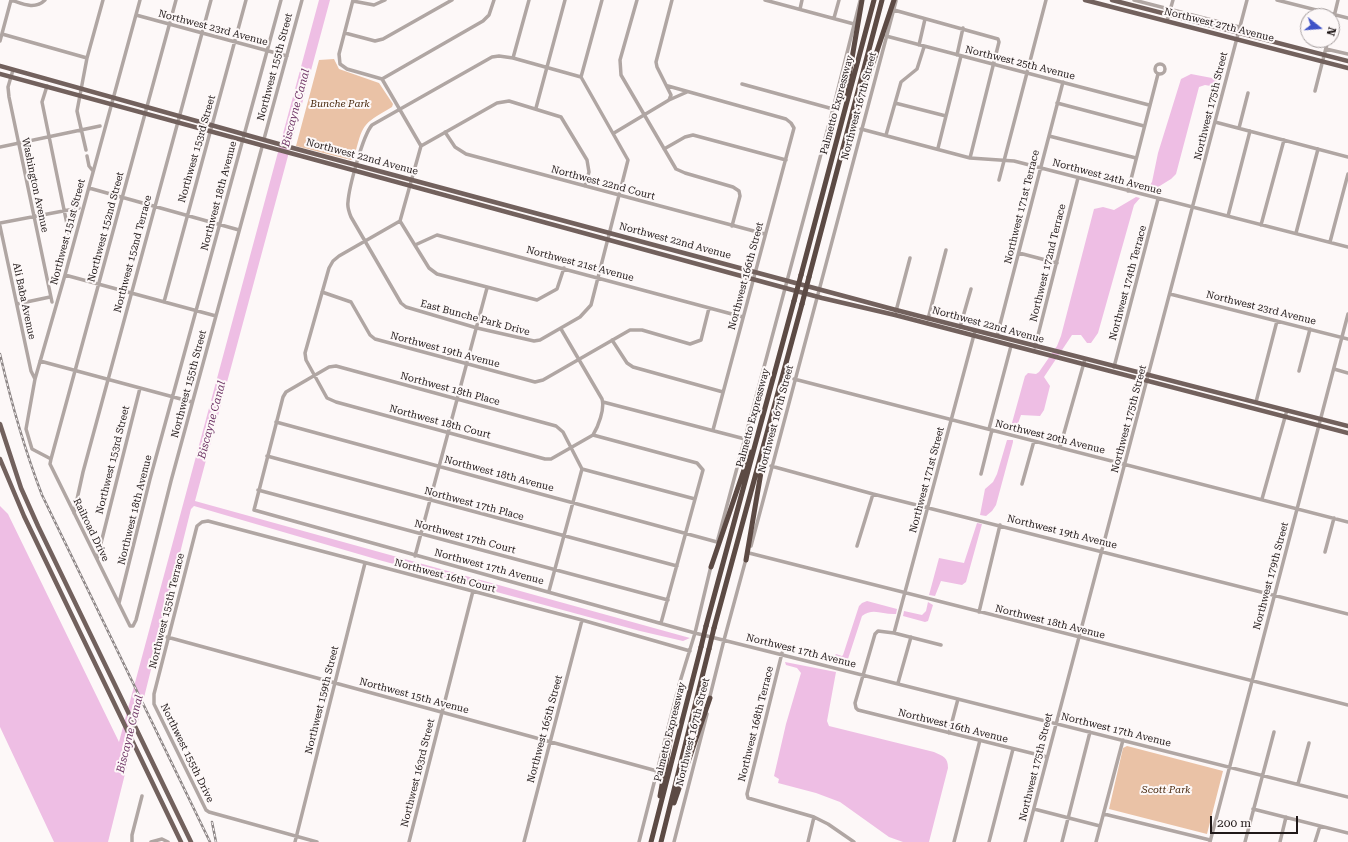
<!DOCTYPE html>
<html>
<head>
<meta charset="utf-8">
<style>
	body { margin:0 }
	#map { position:relative; width:1348px; height:842px; overflow:hidden; background:#fdf8f8; font-family:"Roboto Serif",serif }
	canvas { display:block }
	.north { position:absolute; left:1300px; top:8px; width:40px; height:40px; box-sizing:border-box; background:#fdf8f8; border:1px solid #a59e9e; border-radius:50%; rotate:107deg; font-size:11px; font-weight:700; line-height:16px; text-align:center; color:#201818 }
	.north::after { content:''; display:block; margin:auto; width:14px; height:18px; background:#3f53c7; clip-path:polygon(50% 0,100% 100%,50% 72%,0 100%) }
	.scale { position:absolute; left:1210px; top:816px; width:88px; height:18px; box-sizing:border-box; border:2px solid #201818; border-top:0; padding-left:5px; font-size:12px; line-height:14px; white-space:nowrap; color:#201818; -webkit-text-stroke:3px #fdf8f8; paint-order:stroke }
</style>
</head>
<body>
<div id="map">
<canvas width="1348" height="842"></canvas>
<div class="north">N</div>
<div class="scale">200 m</div>
</div>
<script>
const ctx = document.querySelector('canvas').getContext('2d');
ctx.lineJoin = 'round';
function paint(path, color) { ctx.fillStyle = color; ctx.fill(path, 'evenodd'); }
function strokePath(path, color, width, dash) { ctx.strokeStyle = color; ctx.lineWidth = width; ctx.lineCap = dash ? 'butt' : 'round'; ctx.setLineDash(dash || []); ctx.stroke(path); }
function label(font, color, halo, rows, align = 'center') {
  ctx.font = font + ' "Roboto Serif",serif'; ctx.lineWidth = 4; ctx.setLineDash([]); ctx.textBaseline = 'middle'; ctx.strokeStyle = halo; ctx.fillStyle = color; for (const [text, x, y, turn = 0] of rows) {
    ctx.save(); ctx.translate(x, y); ctx.rotate((+turn || 0) * Math.PI / 180); ctx.textAlign = isNaN(turn) ? turn : align; if (halo) ctx.strokeText(text, 0, 0); ctx.fillText(text, 0, 0); ctx.restore();
  }
}
const green = new Path2D(`
	M334,59L339,69L379,83L393,104L392,107C361,125 363,124 354,158L351,160L296,146L319,60Z
	M1127,746L1223,771L1207,834L1109,809L1123,748Z`);
const water = new Path2D(`
	M319,0H330L195,501L690,638L683,641L640,631L379,560L194,506L191,509L108,842H54L0,727V506L8,514L119,742Z
	M1191,74L1212,78L1218,82L1216,87L1205,85L1199,87L1176,174L1171,179L1150,192L1146,191L1152,182L1158,153L1181,79Z
	M1136,197L1140,198L1134,205L1098,333L1091,343H1087L1081,335H1072L1044,377L1050,386L1044,410L1040,416L1021,415L1015,432L1010,430L1025,376L1028,373L1036,374L1039,372L1057,346L1061,336L1094,209L1103,207L1114,210Z
	M1007,440H1013V442L996,505L992,511L986,516L980,515L985,489L993,482L997,474Z
	M977,523L982,524L966,582L962,585L941,581L935,596L929,595L939,558L964,563Z
	M867,601L897,609L896,614C883,615 873,607 862,616L847,662L846,664L832,660L836,654L842,656L843,655L859,606L862,603Z
	M928,602L933,605L928,621L925,622L903,616L904,611L922,615L926,611Z
	M785,662L836,672L827,721L829,726L934,752C943,756 948,757 948,768L929,842H903L889,837L840,802L816,793L778,783L779,779L774,776L786,724L801,673L797,668L786,665Z`);
const minor = new Path2D(`
	M11,0C23,4 35,10 45,0
	M176,0L51,459L50,464L130,626H133L136,620L171,481L262,147
	M353,0L339,54L340,64L347,69L382,79L421,146
	M637,0L620,60L621,75L676,169L685,173L733,187L739,191L740,196L732,226
	M765,0L854,24
	M1134,0L1239,27
	M1277,0L1348,18
	M353,1L374,5L385,0
	M800,9L802,0
	M894,10L998,39L999,42L970,158
	M136,15L287,56
	M834,18L839,0
	M1167,21L1173,0
	M1332,25L1338,0
	M345,33L375,41L383,39L452,0
	M2,34L87,58
	M886,36L1149,105
	M0,41L11,0
	M919,45L925,19
	M1326,49L1348,54
	M957,55L963,28
	M499,56L513,58L581,77L628,160L591,305L580,317L540,340L534,341L477,328L406,307L401,303L351,217C349,212 347,207 348,202C349,187 363,135 372,125L492,57Z
	M513,58L529,0
	M1155 69a5 5 0 1 1 10 0a5 5 0 1 1-10 0Z
	M13,70L8,87L9,97L52,302
	M581,77L602,0
	M382,79L483,21L489,15L494,0
	M742,84L833,109
	M47,86L42,102L69,234
	M668,86L786,119L791,123L794,128L713,430
	M1315,91L1328,40
	M669,100L671,95L657,67L656,62L672,0
	M895,103L946,116
	M1057,103L1144,126
	M536,108L565,0
	M1215,122L1348,157
	M1239,128L1248,93
	M861,129L970,158L1014,161L1348,247
	M445,132L455,147L466,154L765,234
	M614,133L669,100L687,92
	M886,135L901,82L917,69L924,47
	M1049,136L1136,158
	M264,139L302,0
	M421,146L497,103L509,101L561,117L587,160L589,172L585,186
	M0,147L100,126
	M938,148L961,56
	M664,149L685,137L693,135L786,160
	M86,150L77,111L87,58L103,0
	M87,156L89,166L93,171
	M999,180L1046,0
	M89,188L239,230
	M1128,191L1158,74
	M1228,216L1250,131
	M400,221L339,256L333,261L329,268L305,353L306,360L327,398L336,402L545,459H551L593,435C598,427 605,409 602,399L561,329
	M400,221L429,268L437,274L537,300L557,289L564,268
	M400,221L421,146
	M0,223L79,208
	M1261,225L1284,140
	M0,226L31,371L35,379
	M1296,233L1318,149
	M1330,242L1348,174
	M415,245L437,235L743,317
	M1019,253L1057,263
	M65,275L216,316
	M322,292L351,302L370,335L375,339L535,382L543,380L630,330H642L690,344L701,340L709,308
	M1170,294L1348,339
	M164,302L246,0
	M17,304L50,297
	M896,311L910,258
	M928,319L946,250
	M960,327L971,289
	M997,336L1063,82
	M612,340L627,363L633,367L723,392
	M1035,347L1078,178
	M40,361L192,402
	M1114,367L1158,199
	M1334,369L1348,373
	M1299,371L1310,329
	M794,379L1348,522
	M603,402L745,439
	M1256,402L1277,321
	M276,422L717,542
	M989,429L1011,346
	M593,435L697,463L703,470L661,623
	M1060,447L1085,359
	M267,456L677,566
	M51,459L32,449L26,429L35,379L65,275L140,0
	M771,466L873,494L1348,614
	M582,469L695,499
	M981,474L992,430
	M1022,484L1034,441
	M258,490L668,600
	M1262,499L1287,410
	M74,513L83,472L211,0
	M718,539L833,109L860,1
	M751,546L896,1
	M857,546L873,494
	M1325,552L1334,518
	M749,553L1348,705
	M415,556L487,288
	M97,559L140,388
	M549,591L582,469L563,432L556,426L336,366L329,367L286,392L283,397L254,510L695,633L1348,797
	M119,603L150,479L281,0
	M979,612L1000,525
	M894,633L975,331
	M167,637L657,771
	M941,645L894,633L878,631L875,634L855,703L856,708L858,710L1047,757
	M782,653L747,794L748,798L814,817L828,824L854,842
	M898,683L911,637
	M679,685L695,633L711,566
	M709,700L724,640L746,559
	M949,733L958,699
	M1298,784L1309,743
	M1034,809L1100,826
	M1253,809L1348,833
	M1104,814L1210,840
	M132,842V835L142,796
	M151,842L162,839L168,842
	M295,842L365,563
	M317,842L209,812L206,810L154,704V694L197,526L202,522L208,521L582,620L690,651
	M409,842L473,591
	M524,842L582,620
	M639,842L677,693
	M674,842L707,714
	M808,842L814,817
	M954,842L980,740
	M989,842L1013,749
	M1025,842L1247,0
	M1062,842L1090,732
	M1096,842L1123,740
	M1210,842L1348,314
	M1245,842L1274,732
	M1280,842L1286,817
	M1315,842L1320,826`);
const major = new Path2D(`
	M1085,0L1348,68
	M1112,0L1348,61
	M0,66L293,148L896,310L1348,426
	M0,74L822,298L895,315L1348,433
	M0,424L21,488L38,526L191,842
	M0,459L24,516L181,842`);
const highway = new Path2D(`
	M845,99L862,0
	M849,135L894,0
	M801,275L874,0
	M809,277L882,0
	M746,560L764,455
	M711,567L750,452
	M706,626L794,301
	M714,628L802,304
	M660,796L680,685
	M674,803L710,698
	M651,842L701,647
	M661,842L709,649`);
const rail = new Path2D(`
	M0,354C11,402 24,448 42,495L210,842
	M212,822L216,842`);
const highwayBridge = new Path2D(`
	M794,301L801,275
	M802,304L809,277
	M701,647L706,626
	M709,649L714,628`);
const streetNames = [
	["Northwest 27th Avenue",1219,25,14],
	["Northwest 23rd Avenue",213,28,15],
	["Northwest 25th Avenue",1020,63,14],
	["Northwest 155th Street",275,67,-75],
	["Palmetto Expressway",837,105,-75],
	["Northwest 167th Street",859,106,-75],
	["Northwest 175th Street",1211,106,-76],
	["Northwest 153rd Street",197,149,-74],
	["Northwest 22nd Avenue",362,157,15],
	["Northwest 24th Avenue",1107,177,15],
	["Northwest 22nd Court",603,183,15],
	["Washington Avenue",35,185,78],
	["Northwest 18th Avenue",219,196,-75],
	["Northwest 171st Terrace",1022,207,-76],
	["Northwest 152nd Street",106,227,-75],
	["Northwest 151st Street",68,232,-75],
	["Northwest 22nd Avenue",675,241,15],
	["Northwest 152nd Terrace",133,254,-75],
	["Northwest 172nd Terrace",1048,263,-76],
	["Northwest 21st Avenue",580,264,15],
	["Northwest 166th Street",746,276,-75],
	["Northwest 174th Terrace",1128,283,-75],
	["Ali Baba Avenue",24,301,78],
	["Northwest 23rd Avenue",1261,308,14],
	["East Bunche Park Drive",475,318,15],
	["Northwest 22nd Avenue",988,325,15],
	["Northwest 19th Avenue",445,350,15],
	["Northwest 155th Street",189,384,-75],
	["Northwest 18th Place",450,389,15],
	["Palmetto Expressway",753,418,-75],
	["Northwest 167th Street",776,419,-75],
	["Northwest 175th Street",1129,419,-75],
	["Northwest 18th Court",440,422,15],
	["Northwest 20th Avenue",1050,437,14],
	["Northwest 153rd Street",113,460,-76],
	["Northwest 18th Avenue",499,474,15],
	["Northwest 171st Street",927,480,-75],
	["Northwest 17th Place",474,504,15],
	["Northwest 18th Avenue",135,510,-76],
	["Railroad Drive",91,530,64],
	["Northwest 19th Avenue",1062,532,14],
	["Northwest 17th Court",465,537,15],
	["Northwest 17th Avenue",489,567,15],
	["Northwest 16th Court",445,576,15],
	["Northwest 179th Street",1271,576,-75],
	["Northwest 155th Terrace",167,611,-76],
	["Northwest 18th Avenue",1050,622,14],
	["Northwest 17th Avenue",801,651,14],
	["Northwest 15th Avenue",414,696,15],
	["Northwest 159th Street",322,700,-76],
	["Northwest 168th Terrace",756,724,-76],
	["Northwest 16th Avenue",953,726,14],
	["Northwest 165th Street",545,729,-75],
	["Northwest 17th Avenue",1116,730,14],
	["Palmetto Expressway",670,732,-76],
	["Northwest 167th Street",693,732,-76],
	["Northwest 155th Drive",187,753,64],
	["Northwest 175th Street",1036,767,-76],
	["Northwest 163rd Street",418,773,-76]
];
const parkNames = [
	["Bunche Park",340,104],
	["Scott Park",1166,790]
];
const waterNames = [
	["Biscayne Canal",296,108,-75],
	["Biscayne Canal",212,420,-75],
	["Biscayne Canal",130,734,-76]
];
paint(green, '#eac2a6');
paint(water, '#eebee4');
strokePath(minor, '#b0a6a3', 3.5);
strokePath(major, '#72615d', 4.5);
strokePath(highway, '#5c4a44', 5);
strokePath(rail, '#8d8686', 2.5);
strokePath(rail, '#fdf8f8', 1, [3]);
strokePath(highwayBridge, '#5c4a44', 5);
label('10px', '#201818', '#fdf8f8', streetNames);
label('italic 10px', '#47270c', '#fdf8f8', parkNames);
label('italic 11px', '#703767', '#fdf8f8', waterNames);
</script>
</body>
</html>
